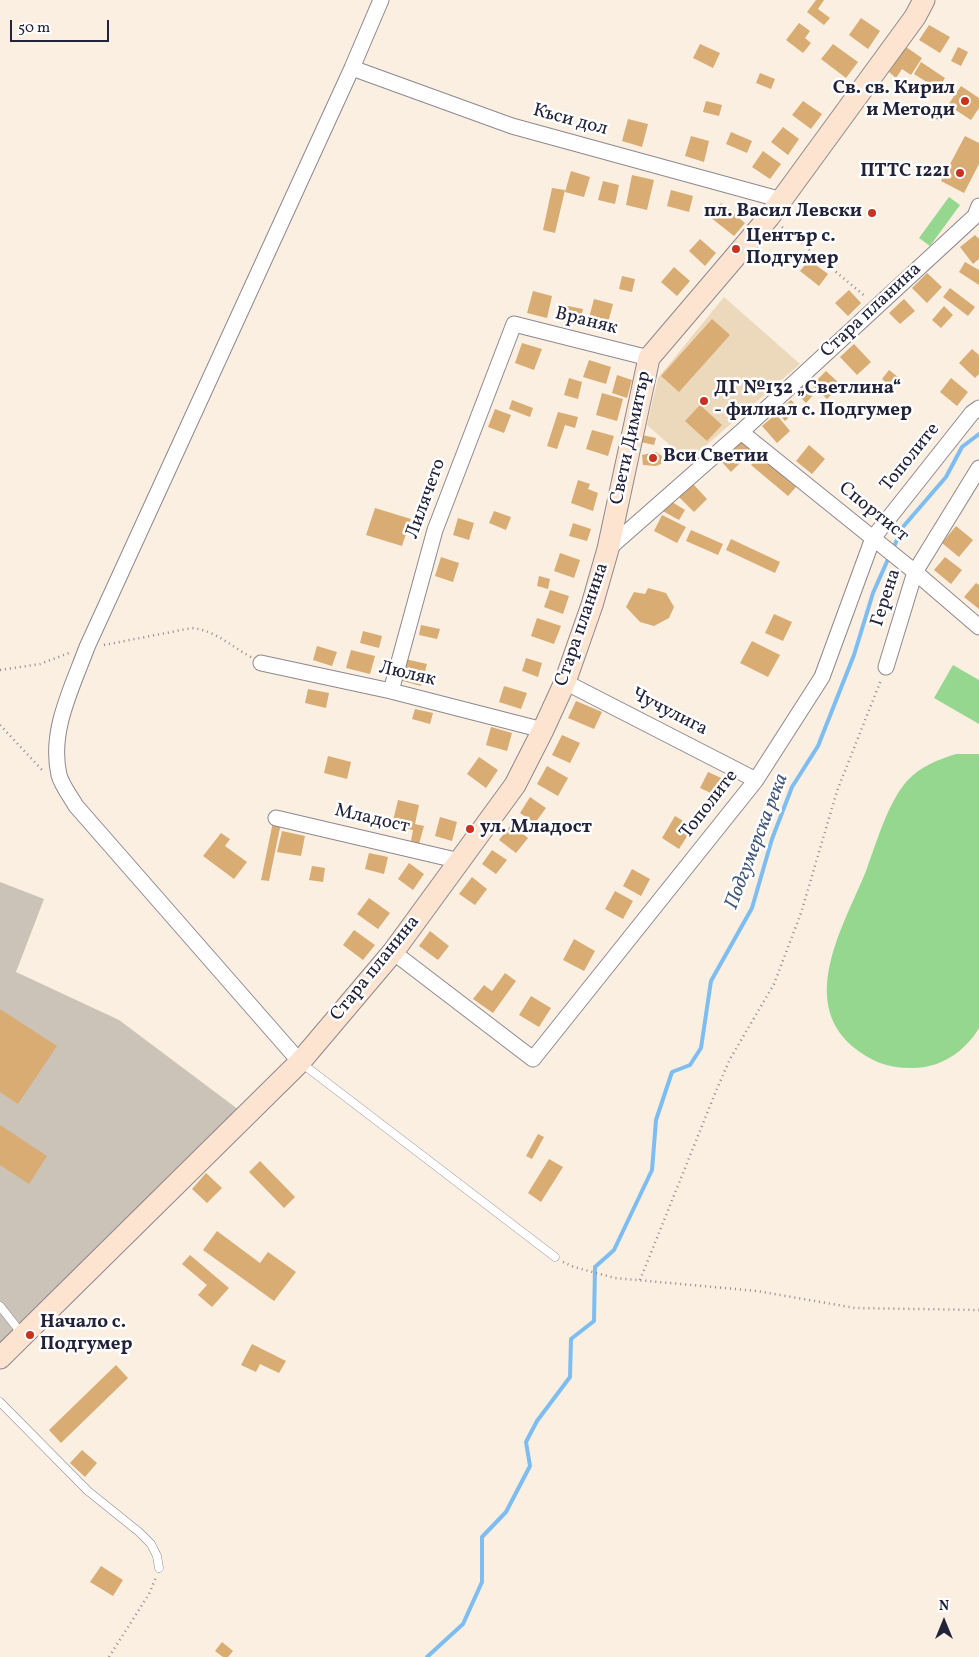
<!DOCTYPE html>
<html>
<head>
<meta charset="utf-8">
<style>
	body { margin:0 }
	#map { position:relative; width:979px; height:1657px; overflow:hidden; background:#faefe1; font-family:Vollkorn,serif }
	canvas { display:block }
	.north { position:absolute; left:919px; top:1597px; width:50px; height:50px; -webkit-text-stroke:4px #fff; paint-order:stroke; rotate:0deg; font-size:14px; font-weight:700; line-height:20px; text-align:center; color:#22223b }
	.north::after { content:''; display:block; margin:auto; width:18px; height:22px; background:#22223b; clip-path:polygon(50% 0,100% 100%,50% 72%,0 100%) }
	.scale { position:absolute; left:10px; top:20px; width:99px; height:22px; box-sizing:border-box; border:2px solid #22223b; border-top:0; padding-left:6px; font-size:15px; line-height:18px; white-space:nowrap; color:#22223b; -webkit-text-stroke:4px #fff; paint-order:stroke }
</style>
</head>
<body>
<div id="map">
<canvas width="979" height="1657"></canvas>
<div class="north">N</div>
<div class="scale">50 m</div>
</div>
<script>
const ctx = document.querySelector('canvas').getContext('2d');
ctx.lineJoin = 'round';
function paint(path, color) { ctx.fillStyle = color; ctx.fill(path, 'evenodd'); }
function strokePath(path, color, width, dash) { ctx.strokeStyle = color; ctx.lineWidth = width; ctx.lineCap = dash ? 'butt' : 'round'; ctx.setLineDash(dash || []); ctx.stroke(path); }
function label(font, color, halo, rows, align = 'center') {
  ctx.font = font + ' Vollkorn,serif'; ctx.lineWidth = 5; ctx.setLineDash([]); ctx.textBaseline = 'middle'; ctx.strokeStyle = halo; ctx.fillStyle = color; for (const [text, x, y, turn = 0] of rows) {
    ctx.save(); ctx.translate(x, y); ctx.rotate((+turn || 0) * Math.PI / 180); ctx.textAlign = isNaN(turn) ? turn : align; if (halo) ctx.strokeText(text, 0, 0); ctx.fillText(text, 0, 0); ctx.restore();
  }
}
const built = new Path2D(`
	M724,297L800,364L688,461L647,425L658,378Z`);
const industrial = new Path2D(`
	M0,882L44,899L16,972L119,1020L247,1116L0,1358Z`);
const green = new Path2D(`
	M949,197L960,205L930,246L919,238Z
	M953,665L979,680V724L934,698Z
	M956,754H979V1028C965,1052 939,1069 911,1068C887,1068 870,1061 852,1046C798,999 845,923 866,871C876,844 888,802 907,781C921,766 937,760 956,754Z`);
const stream = new Path2D(`
	M893,549L902,528L946,477L962,447L979,434
	M427,1657L463,1624L482,1582V1537L506,1512L530,1466L526,1442L537,1421L570,1377L571,1339L594,1321L595,1267L614,1250L652,1170L656,1120L672,1072L690,1065L701,1048L711,981L752,908L772,839L792,787L818,746L854,655L873,593L889,557`);
const building = new Path2D(`
	M816,0H824L818,9L830,18L824,25L807,12Z
	M861,18L880,31L868,49L849,35Z
	M799,23L810,31L805,38L811,43L803,53L786,40Z
	M929,25L950,37L940,53L919,40Z
	M700,44L720,53L713,68L693,58Z
	M833,44L858,62L846,78L821,59Z
	M906,47L922,58L911,75L902,69L896,78L889,72Z
	M958,47L968,52L961,66L951,61Z
	M921,62L945,78L938,89L914,74Z
	M760,73L775,79L771,89L756,83Z
	M961,86L979,98V108L971,120L948,105Z
	M706,101L722,105L719,116L703,112Z
	M803,101L822,114L811,129L792,115Z
	M928,104L944,111L940,121L924,113Z
	M628,119L648,124L642,147L622,141Z
	M783,127L799,139L788,155L771,142Z
	M731,132L752,141L747,153L726,144Z
	M691,136L709,141L704,162L685,156Z
	M965,136L979,143V164L964,193L941,181Z
	M763,151L781,164L770,179L752,167Z
	M571,171L590,177L584,197L565,192Z
	M632,175L654,180L647,210L626,205Z
	M603,181L619,185L615,204L598,200Z
	M552,188L565,190L555,233L543,230Z
	M671,190L693,196L689,212L667,206Z
	M721,203L745,223L734,236L710,217Z
	M975,235L979,239V259L973,264L960,247Z
	M700,239L716,253L705,266L689,251Z
	M809,260L828,274L819,286L800,271Z
	M965,262L979,270V285L959,272Z
	M674,267L690,281L677,296L661,282Z
	M927,273L942,287L927,303L912,288Z
	M622,276L635,279L632,292L619,289Z
	M950,288L975,307L968,316L943,297Z
	M849,290L861,303L848,316L835,303Z
	M533,291L552,296L547,318L527,313Z
	M594,299L613,304L606,330L587,325Z
	M904,299L915,311L900,324L889,313Z
	M563,305L583,309L579,325L559,321Z
	M944,306L953,315L941,328L932,320Z
	M712,319L730,335L679,392L661,376Z
	M522,343L542,349L534,370L515,363Z
	M854,344L871,362L857,375L840,357Z
	M972,349L979,355V374L975,378L959,363Z
	M589,360L611,367L606,384L583,377Z
	M889,370L898,377L891,386L882,379Z
	M826,371L841,385L827,399L812,385Z
	M617,375L632,380L627,398L612,393Z
	M569,378L582,382L578,399L564,395Z
	M951,378L968,392L957,406L940,392Z
	M805,382L816,392L806,403L795,392Z
	M602,393L623,399L617,421L596,415Z
	M512,400L533,408L530,417L509,409Z
	M791,400L799,408L785,421L777,412Z
	M700,405L722,425L707,441L685,421Z
	M495,409L511,415L504,433L488,427Z
	M558,412L578,417L575,428L565,425L557,449L547,446Z
	M776,414L790,431L777,443L762,426Z
	M592,430L614,436L608,456L586,449Z
	M642,435L656,438L654,445L641,442Z
	M741,438L757,455L750,462L745,458L731,472L719,459Z
	M809,445L825,459L812,474L796,461Z
	M656,452L662,456L661,464L656,466L643,465L642,455Z
	M759,456L796,487L788,496L751,465Z
	M578,480L590,484L588,489L598,493L593,511L571,503Z
	M693,484L707,499L694,512L679,497Z
	M667,499L685,510L679,520L661,510Z
	M375,508L411,519L402,546L366,535Z
	M494,511L511,517L506,530L489,523Z
	M662,515L686,527L677,543L654,531Z
	M458,518L474,523L469,540L453,535Z
	M573,523L591,529L587,541L569,536Z
	M956,526L973,540L959,557L942,543Z
	M691,530L723,544L718,555L686,541Z
	M731,539L780,562L775,573L726,550Z
	M560,553L580,560L574,578L554,571Z
	M441,557L459,563L453,582L435,576Z
	M945,557L962,570L951,584L934,570Z
	M539,576L550,579L548,589L537,586Z
	M976,583L979,585V609L964,597Z
	M648,588L666,593L674,607L669,618L654,626L640,622L626,607L634,592L645,594Z
	M550,590L569,596L563,614L544,607Z
	M774,614L792,622L783,641L765,633Z
	M537,618L561,626L554,644L531,636Z
	M421,625L440,629L437,639L419,635Z
	M363,631L382,636L379,648L360,643Z
	M752,641L780,655L768,677L740,663Z
	M317,646L337,652L332,666L313,660Z
	M351,650L375,656L370,674L346,668Z
	M526,658L542,663L538,677L522,671Z
	M405,659L427,664L421,686L399,680Z
	M504,686L527,693L521,709L499,702Z
	M308,689L329,693L326,708L305,703Z
	M576,701L602,712L594,729L568,718Z
	M415,709L433,713L430,724L412,719Z
	M491,727L512,733L507,751L486,745Z
	M562,735L580,743L570,763L552,755Z
	M328,756L351,762L347,779L324,773Z
	M479,757L498,770L486,788L467,774Z
	M547,766L568,778L558,796L537,784Z
	M708,772L730,782L722,798L700,788Z
	M530,797L546,808L535,823L520,813Z
	M398,800L419,805L415,824L424,826L419,844L411,841L413,830L392,825Z
	M675,816L693,827L679,849L662,838Z
	M440,817L457,822L452,841L435,836Z
	M273,822L281,823L269,881L261,880Z
	M511,825L528,838L516,853L499,840Z
	M282,831L305,836L301,856L277,852Z
	M221,833L230,839L225,846L247,862L234,879L203,856Z
	M492,850L507,860L496,874L482,864Z
	M369,853L388,857L384,874L365,869Z
	M409,863L424,874L413,890L398,879Z
	M312,866L325,868L323,882L309,880Z
	M632,869L650,879L641,896L623,886Z
	M472,877L487,889L475,905L459,894Z
	M615,891L633,901L623,919L605,909Z
	M369,898L390,913L378,929L357,914Z
	M354,930L375,945L363,960L343,945Z
	M430,931L449,946L438,960L419,946Z
	M574,939L595,951L584,971L563,960Z
	M505,973L516,981L493,1013L473,999L484,985L492,991Z
	M531,996L551,1008L539,1027L519,1015Z
	M0,1009L57,1046L18,1104L0,1092Z
	M0,1125L47,1156L29,1184L0,1165Z
	M538,1134L544,1137L532,1159L526,1156Z
	M549,1159L563,1167L541,1202L528,1193Z
	M260,1161L295,1197L284,1208L249,1172Z
	M206,1173L222,1188L207,1203L192,1189Z
	M217,1231L260,1263L268,1252L296,1272L274,1301L203,1250Z
	M190,1255L229,1288L212,1307L198,1295L207,1285L182,1264Z
	M252,1344L286,1361L279,1373L260,1364L256,1372L241,1365Z
	M116,1365L128,1378L61,1443L49,1430Z
	M82,1450L97,1463L85,1477L70,1463Z
	M101,1566L123,1580L113,1596L90,1582Z
	M222,1642L233,1651L228,1657H223L215,1651Z`);
const path = new Path2D(`
	M782,227L866,297
	M104,645L192,628C217,631 230,646 251,657
	M0,670L40,664L69,653
	M0,725L44,772
	M563,1262L574,1267L615,1278L757,1291L855,1308L979,1310
	M640,1280L716,1091L730,1059L774,984L801,913L837,791L881,680
	M109,1657L149,1594L156,1577`);
const lane = new Path2D(`
	M300,1062L555,1257
	M0,1306L22,1334
	M0,1402L88,1491L139,1532L151,1544L157,1556L159,1568`);
const street = new Path2D(`
	M352,68L512,126L782,200
	M741,432L915,572L979,627
	M608,549L741,432L975,216L979,206
	M261,663L391,691L543,730
	M886,667L915,572L979,468
	M565,682L756,780
	M391,691L435,530L514,324L649,358
	M276,818L460,861
	M393,952L533,1059L756,780L822,677L873,538L972,413L979,408
	M300,1062L76,806C71,797 62,786 59,775C49,731 72,688 87,647L352,68L381,0`);
const secondary = new Path2D(`
	M0,1358L300,1062L393,952L515,785L543,730L565,682L592,605L608,549L649,358L769,217L915,17L924,0`);
const markers = [
	[965,101,5,"#c8321e"],
	[960,173,5,"#c8321e"],
	[872,213,5,"#c8321e"],
	[736,249,5,"#c8321e"],
	[704,401,5,"#c8321e"],
	[653,458,5,"#c8321e"],
	[470,829,5,"#c8321e"],
	[30,1335,5,"#c8321e"]
];
const poiNames = [
	["Св. св. Кирил",955,90,"right"],
	["и Методи",955,112,"right"],
	["ПТТС 1221",950,173,"right"],
	["пл. Васил Левски",862,213,"right"],
	["Център с.",746,238],
	["Подгумер",746,260],
	["ДГ №132 „Светлина“",714,390],
	["- филиал с. Подгумер",714,412],
	["Вси Светии",663,458],
	["ул. Младост",480,829],
	["Начало с.",40,1324],
	["Подгумер",40,1346]
];
const streetNames = [
	["Къси дол",570,121,15],
	["Стара планина",872,311,-43],
	["Враняк",586,322,14],
	["Свети Димитър",632,438,-78],
	["Тополите",911,458,-51],
	["Лилячето",427,499,-70],
	["Спортист",873,513,39],
	["Герена",887,598,-72],
	["Стара планина",583,625,-71],
	["Люляк",407,675,13],
	["Чучулига",669,713,27],
	["Тополите",710,805,-52],
	["Младост",372,820,13],
	["Стара планина",376,969,-51]
];
const waterNames = [
	["Подгумерска река",758,842,-69]
];
paint(built, '#ecd8ba');
paint(industrial, '#cbc3b8');
paint(green, '#95d78f');
strokePath(stream, '#7dbdf1', 4);
paint(building, '#d8ac73');
strokePath(lane, '#8e888e', 9);
strokePath(street, '#8e888e', 17);
strokePath(secondary, '#8e888e', 23);
strokePath(path, '#8e888e', 2.5, [1, 4]);
strokePath(lane, '#fff', 8);
strokePath(street, '#fff', 15);
strokePath(secondary, '#fde4d1', 21);
for (const [x, y, r, color] of markers) { const dot = new Path2D(); dot.arc(x, y, r, 0, 2 * Math.PI); ctx.fillStyle = color; ctx.fill(dot); strokePath(dot, '#fff', 2); }
label('bold 19px', '#22223b', '#fff', poiNames, 'left');
label('19px', '#22223b', '#fff', streetNames);
label('italic 20px', '#42587b', '#fff', waterNames);
</script>
</body>
</html>
